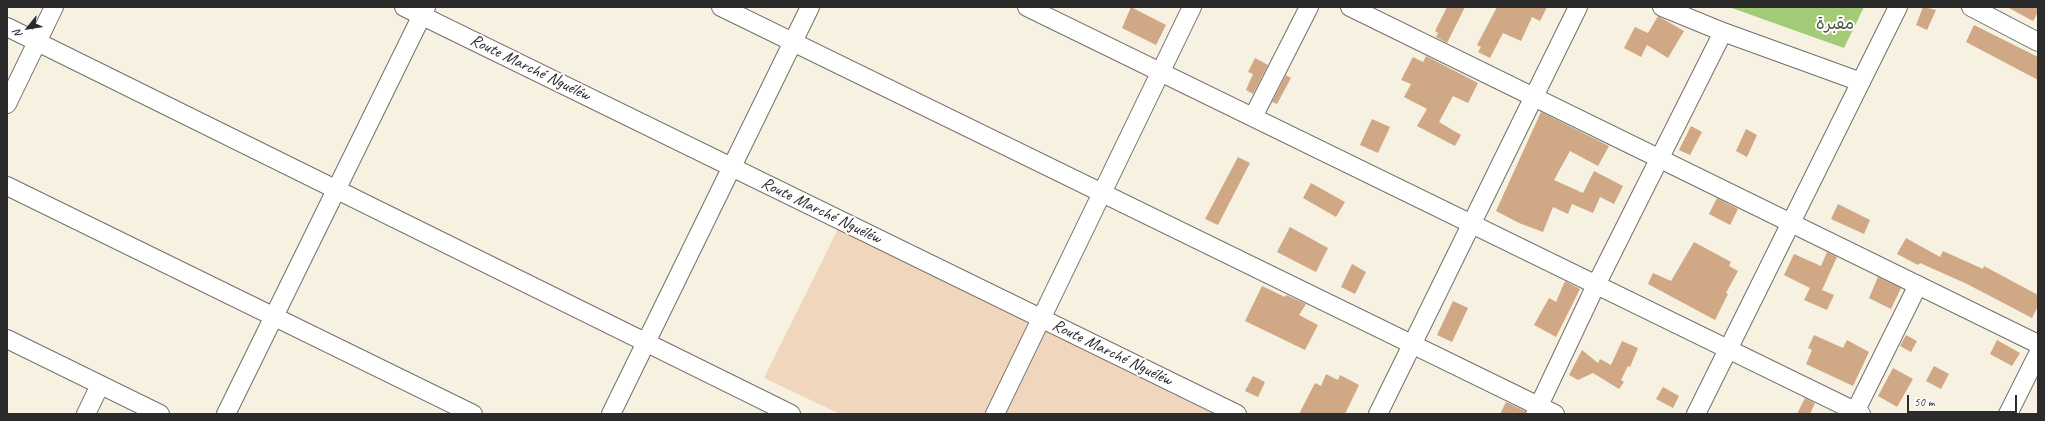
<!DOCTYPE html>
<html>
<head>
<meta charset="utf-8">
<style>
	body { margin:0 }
	#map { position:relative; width:2045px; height:421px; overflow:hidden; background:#f6f1e1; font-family:Caveat,sans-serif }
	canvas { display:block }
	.frame { position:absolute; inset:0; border:8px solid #2b2b2b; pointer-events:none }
	.north { position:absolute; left:8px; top:8px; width:40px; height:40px; -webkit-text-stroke:3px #fff; paint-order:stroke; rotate:240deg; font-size:11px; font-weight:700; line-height:16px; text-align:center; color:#2b2b2b }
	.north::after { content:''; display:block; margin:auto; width:14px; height:18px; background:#2b2b2b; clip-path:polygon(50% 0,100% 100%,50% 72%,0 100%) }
	.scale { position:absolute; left:1907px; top:395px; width:110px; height:18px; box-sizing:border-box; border:2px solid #2b2b2b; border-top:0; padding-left:5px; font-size:12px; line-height:14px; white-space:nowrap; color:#2b2b2b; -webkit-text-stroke:3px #fff; paint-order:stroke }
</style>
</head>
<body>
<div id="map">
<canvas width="2045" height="421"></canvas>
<div class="frame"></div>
<div class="north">N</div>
<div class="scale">50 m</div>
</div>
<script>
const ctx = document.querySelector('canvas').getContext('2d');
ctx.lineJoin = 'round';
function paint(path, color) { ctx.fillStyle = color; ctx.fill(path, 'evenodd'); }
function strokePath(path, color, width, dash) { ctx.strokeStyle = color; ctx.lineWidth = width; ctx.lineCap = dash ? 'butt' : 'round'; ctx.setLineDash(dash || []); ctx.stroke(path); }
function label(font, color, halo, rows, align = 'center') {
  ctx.font = font + ' Caveat,"Playpen Sans Arabic",sans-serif'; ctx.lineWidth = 4; ctx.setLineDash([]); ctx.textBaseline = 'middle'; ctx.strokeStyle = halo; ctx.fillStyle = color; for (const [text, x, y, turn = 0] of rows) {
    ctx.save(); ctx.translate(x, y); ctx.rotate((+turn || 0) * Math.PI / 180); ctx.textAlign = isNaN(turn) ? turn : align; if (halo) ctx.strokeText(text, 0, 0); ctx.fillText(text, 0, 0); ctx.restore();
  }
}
const built = new Path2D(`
	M839,227L1212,413L840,414L764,378Z`);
const green = new Path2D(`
	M1729,7H1864L1844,48Z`);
const building = new Path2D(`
	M1131,7L1166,25L1156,45L1122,28Z
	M1447,7H1465L1447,43L1436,37L1438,33L1435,31Z
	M1497,7H1547L1540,21L1532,17L1521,41L1503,33L1490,58L1478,52L1481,47L1477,45Z
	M1923,7L1936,10L1927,30L1916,25Z
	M2007,7H2038V12L2033,21Z
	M1658,16L1684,31L1668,58L1647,45L1641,57L1624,48L1635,27L1648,33Z
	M1974,25L2038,57V80L1966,42Z
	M1426,56L1478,83L1468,103L1453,96L1439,122L1461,135L1455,146L1417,126L1427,109L1404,97L1411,84L1401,80L1413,57L1423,62Z
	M1255,58L1268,65L1253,94L1246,90L1253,74L1248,72Z
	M1286,75L1291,78L1277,104L1272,102Z
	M1541,112L1609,146L1598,166L1570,151L1554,180L1583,193L1594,171L1623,186L1614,204L1600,197L1593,213L1572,204L1568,214L1553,207L1543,232L1519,223L1496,211Z
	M1372,119L1390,127L1378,153L1360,145Z
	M1691,126L1702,132L1690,155L1679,150Z
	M1746,129L1757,135L1747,157L1736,151Z
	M1238,157L1250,163L1218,225L1205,219Z
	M1311,183L1345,202L1336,217L1303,198Z
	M1717,198L1738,209L1730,225L1709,214Z
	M1838,204L1870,220L1864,234L1831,219Z
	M1290,227L1328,248L1316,272L1277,252Z
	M1906,238L1940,257L1943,251L1983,269L1984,266L2038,295V306L2032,318L1967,284L1920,263L1918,265L1897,254Z
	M1694,242L1731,262L1729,266L1738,271L1726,293L1728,294L1715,320L1648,284L1653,273L1671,281Z
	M1827,252L1837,257L1822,290L1834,295L1827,310L1804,300L1810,288L1784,275L1794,254L1821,266Z
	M1352,264L1366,272L1355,294L1341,287Z
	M1878,277L1901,288L1891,309L1869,298Z
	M1565,281L1580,289L1556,337L1534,325L1549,298L1556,302Z
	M1262,286L1285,297L1286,295L1306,304L1299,315L1318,325L1305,350L1245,321Z
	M1453,301L1468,308L1452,342L1437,335Z
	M1814,335L1843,348L1847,340L1869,352L1853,386L1806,364L1812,350L1808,348Z
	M1906,335L1917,341L1911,352L1900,346Z
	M1997,340L2020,353L2012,366L1990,354Z
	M1622,341L1638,348L1630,367L1628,366L1621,380L1624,382L1619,389L1593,373L1578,380L1569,375L1582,350L1598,363L1600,359L1611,365Z
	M1934,366L1949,374L1941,389L1926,381Z
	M1893,368L1913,379L1897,407L1878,396Z
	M1326,374L1338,380L1340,375L1359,385L1345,414H1299L1315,383L1321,386Z
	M1253,376L1265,382L1258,397L1245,391Z
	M1663,387L1679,396L1673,408L1656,399Z
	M1805,398L1815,403L1810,414H1797Z
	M1506,402L1525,411V414H1500Z`);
const minor = new Path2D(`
	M404,7L1237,414
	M721,7L1555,414
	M1027,7L1861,414
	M1350,7L2038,344
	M1662,7L1723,32L1861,82
	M1971,7L2038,42
	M7,27L791,414
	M7,104L54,7
	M1253,117L1309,7
	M7,186L473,414
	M7,339L160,414
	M86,414L100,385
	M226,414L426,7
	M611,414L810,7
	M995,414L1192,7
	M1378,414L1578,7
	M1535,414L1596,285L1723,32
	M1696,414L1898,7
	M1854,414L1918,285
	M2008,414L2038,354`);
const parkNames = [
	["مقبرة",1835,25]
];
const streetNames = [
	["Route Marché Nguéléw",530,68,26],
	["Route Marché Nguéléw",821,211,26],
	["Route Marché Nguéléw",1112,353,26]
];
paint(built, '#efd6bc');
paint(green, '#a3cb77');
paint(building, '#d0a885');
strokePath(minor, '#72706b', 20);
strokePath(minor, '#fff', 18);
label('17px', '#4f5b42', '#fff', parkNames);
label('17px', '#2b2b2b', '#fff', streetNames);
</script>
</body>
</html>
